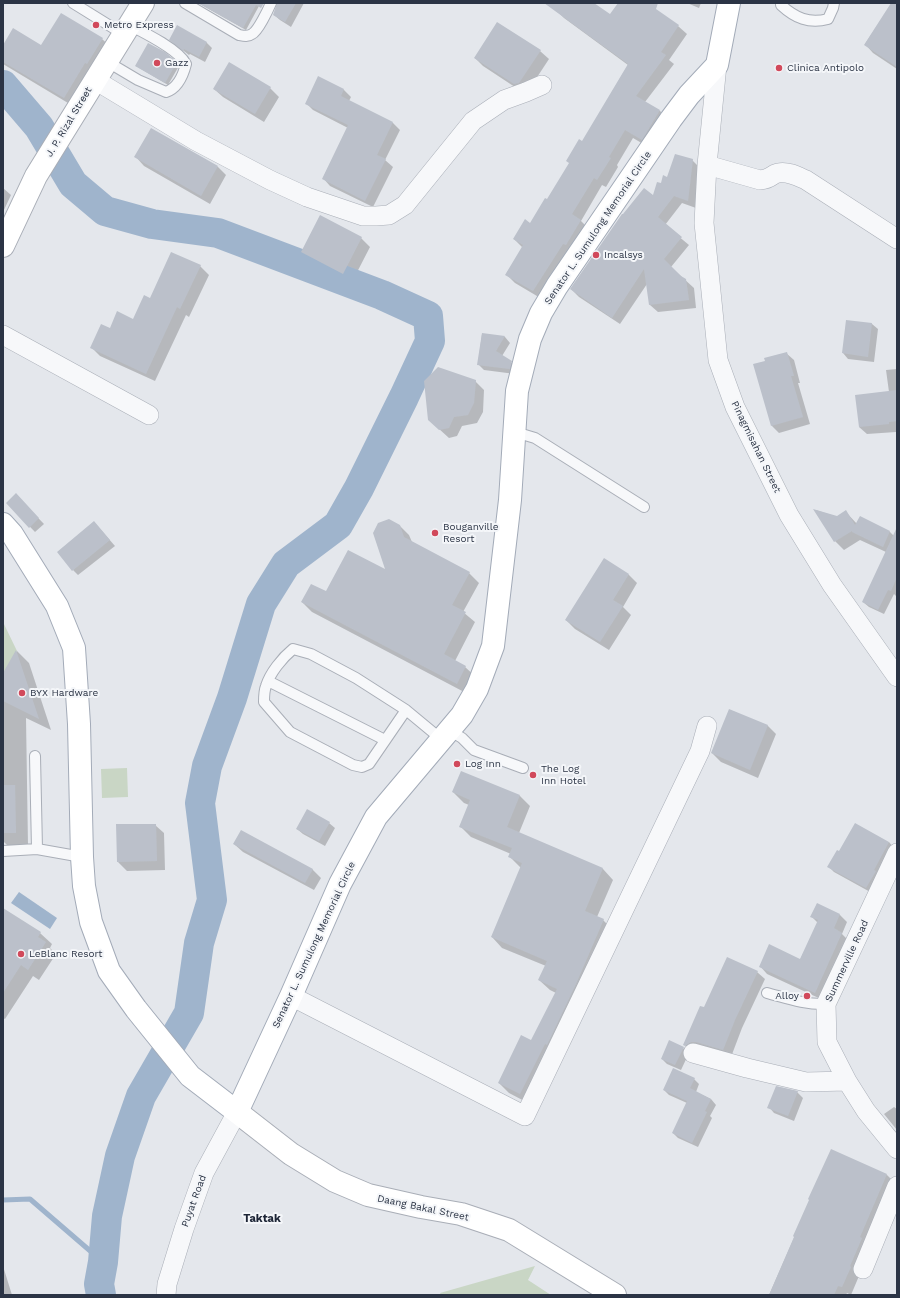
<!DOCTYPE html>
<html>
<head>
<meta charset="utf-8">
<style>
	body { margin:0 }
	#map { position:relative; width:900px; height:1298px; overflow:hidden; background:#e4e7ec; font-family:"Work Sans",sans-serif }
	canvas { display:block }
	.frame { position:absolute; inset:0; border:4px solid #2b3445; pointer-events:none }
</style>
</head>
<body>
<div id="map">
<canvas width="900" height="1298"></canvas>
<div class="frame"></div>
</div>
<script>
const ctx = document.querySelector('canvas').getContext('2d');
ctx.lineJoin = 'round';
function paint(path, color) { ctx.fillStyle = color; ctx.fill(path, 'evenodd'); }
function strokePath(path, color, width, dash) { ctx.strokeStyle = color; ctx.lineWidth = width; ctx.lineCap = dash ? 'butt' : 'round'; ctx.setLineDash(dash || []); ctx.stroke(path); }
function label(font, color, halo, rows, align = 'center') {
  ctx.font = font + ' "Work Sans",sans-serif'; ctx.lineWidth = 4; ctx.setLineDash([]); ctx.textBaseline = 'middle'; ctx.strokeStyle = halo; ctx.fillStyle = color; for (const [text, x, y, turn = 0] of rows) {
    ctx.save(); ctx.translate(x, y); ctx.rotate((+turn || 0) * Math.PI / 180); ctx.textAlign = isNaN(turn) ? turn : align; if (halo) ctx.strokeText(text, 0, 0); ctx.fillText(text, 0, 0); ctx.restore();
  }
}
const green = new Path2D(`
	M3,622L17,651L3,674Z
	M127,768L128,797L102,798L101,769Z
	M535,1266L528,1280L551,1295H441L440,1293Z`);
const water = new Path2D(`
	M19,892L57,918L50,929L11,903Z`);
const shadow = new Path2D(`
	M198,3H256L259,6L246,30Z
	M280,3H304L291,27L280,20L274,15Z
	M561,3H592L610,16L619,3H644L678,26L687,34L669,60L674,64L645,102L660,111L668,119L650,148L633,138L617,165L618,167L606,187L602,185L581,221L589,229L542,299L515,283L506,274L523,248L514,239L531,224L548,200L628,65L564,18L556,10Z
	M687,3H701L699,8Z
	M892,3H897V69L873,53L865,44Z
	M102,39L111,47L73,106L3,64V47H42Z
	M206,42L212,48L205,62L190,54L189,55L176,45Z
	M540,51L549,59L528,91L524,93L483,66L475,58Z
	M176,63L179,66L168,85L136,66Z
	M319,78L344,90L351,97L349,101L393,123L400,130L385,160L393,167L373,207L330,186L323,178L348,128L313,110L306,103Z
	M270,88L279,97L264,122L223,97L214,89Z
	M136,157L218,167L226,175L210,204L144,166Z
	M692,160L700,168L696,208L682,203L665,225L689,245L671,267L694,288L696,308L658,312L650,305L647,284L620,324L579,297L571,289L654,197L661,184L668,178Z
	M3,188L11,195L3,212Z
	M361,238L370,247L352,282L311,260L303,252Z
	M200,266L209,275L189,317L186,315L155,381L100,356L92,348L110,329L134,320L150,299Z
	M847,321L872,324L878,329L874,362L848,359L843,353Z
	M482,334L505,337L510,343L502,356L517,367L515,374L484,370L478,364Z
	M786,353L794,360L800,383H798L810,424L779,433L772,426L766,362Z
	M897,369V429H896V432L867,434L859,427L889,392L886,370Z
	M475,381L484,390L483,412L477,423L462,426L457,436L449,438L438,428Z
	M16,495L44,524L35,532L7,503Z
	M816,510L837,517L846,512L857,524L860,517L890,532L897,539V594L896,596L894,594L884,614L869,607L863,602L886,552L860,540L844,550L835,541Z
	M94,522L115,546L78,575L73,570Z
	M399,525L409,535L412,542L469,573L479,583L463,612L475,622L455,661L465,667L475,676L466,693L312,612L302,602L387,571Z
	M604,560L629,575L637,583L623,607L631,615L609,650L575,629L566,620Z
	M17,651L29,663L51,730L26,718L28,845H7L3,841V674Z
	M730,710L768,726L776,734L758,778L721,762L712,753Z
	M453,792L520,796L530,806L519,833L603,869L613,880L597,917L603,920L613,930L530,1104L509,1093L499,1083L532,1041L556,993L550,990L539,980L546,966L502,948L492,937L521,868L510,857L511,854L471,837L461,827L469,805L464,803Z
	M329,823L335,828L325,846L303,834L297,829Z
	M155,825L164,833L165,870L127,871L118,862Z
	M889,842L894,848L872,893L834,872L829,867L839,852Z
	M234,844L312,869L321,878L314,890L243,852Z
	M817,904L840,915L847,922L842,934L849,941L823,1000L767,974L760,966L800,960L818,923L812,917Z
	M3,909L40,933L52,944L50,948L56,954L39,980L33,976L5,1019L3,1018Z
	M757,972L765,979L742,1028L731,1057L692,1053L685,1045L704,1009Z
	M683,1048L689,1053L681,1070L667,1064L662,1059Z
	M694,1079L699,1084L696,1092L711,1099L716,1105L710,1116L712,1118L698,1147L678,1138L673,1133L687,1103L669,1095L664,1090Z
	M797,1092L803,1098L794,1121L774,1113L769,1107Z
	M894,1107L897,1109V1130L884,1114Z
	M832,1151L887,1175L895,1183L859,1276L851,1295L847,1293L846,1295H769Z
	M3,1266L12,1295H3Z`);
const stream = new Path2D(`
	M3,1200L30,1199L103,1262`);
const river = new Path2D(`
	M3,85L39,127L73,184L105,211L152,224L218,233L382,295L428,316L430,341L404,397L359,488L338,525L286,564L261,604L232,698L207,766L200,803L212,900L199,943L189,1013L141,1096L120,1156L107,1216L103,1262L99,1284L101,1295`);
const building = new Path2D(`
	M198,3H264L261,8L256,5L243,28Z
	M277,3H296L285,22L273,15Z
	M544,3H594L610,14L618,3H658L656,9L679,25L661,52L666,55L636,96L660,110L642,140L625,130L609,157L611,158L597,180L594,178L572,214L581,220L566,245L563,244L533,291L505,275L523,245L513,239L525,219L530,223L545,198L547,199L569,163L566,161L579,139L582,141L628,64Z
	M891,3H897V67L864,45Z
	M61,13L103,38L87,64L85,63L64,98L3,62V45L13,28L41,45Z
	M497,22L541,50L519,83L514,84L474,58Z
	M177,25L207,42L199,57L184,49L183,51L169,40Z
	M148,43L165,52L177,62L165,83L135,66Z
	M229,62L271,87L255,114L213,89Z
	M318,76L344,89L341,96L393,122L377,155L386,159L365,201L322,179L348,125L305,104Z
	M151,128L218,166L201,196L134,157Z
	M675,154L693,159L688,201L674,196L658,217L682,237L664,259L681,276L686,279L689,300L649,305L644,269L612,318L570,289L622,214H623L644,188L653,195L657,182L661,183L663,175L667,177Z
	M320,215L362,237L343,274L301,252Z
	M171,252L201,265L180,309L177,307L146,374L90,348L101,324L110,328L117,311L133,319L144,295L150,298Z
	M846,320L872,323L868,357L842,353Z
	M482,333L505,336L496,351L512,361L510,369L477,365Z
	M787,352L794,376H791L803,417L771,426L753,364L765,361L764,358Z
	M438,367L476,380L474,403L468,415L454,417L449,428L439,430L428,420L424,381Z
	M897,390V421L889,422V424L859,427L855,395Z
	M16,493L39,518L29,528L6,503Z
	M813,509L837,516L846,510L855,525L860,516L890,531L883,547L852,532V531L834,542Z
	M389,519L400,525L404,537L470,572L452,605L466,612L444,654L466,666L457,684L301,602L311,584L326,591L348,550L385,569L373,533L378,523Z
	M94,521L110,540L72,571L57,552Z
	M897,527V577L891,591L888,590L878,610L862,602Z
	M604,558L629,574L613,600L623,606L600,642L565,620Z
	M16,650L39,719L3,701V673Z
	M729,709L768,725L750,770L711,753Z
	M461,771L520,795L507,827L603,868L585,911L604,919L576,984L547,1045L545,1044L520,1094L498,1083L521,1035L531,1040L557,989L538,980L547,961L491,937L522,863L508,857L512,848L459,827L470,800L452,792Z
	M3,785H15L16,833H3Z
	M307,809L330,822L319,841L296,829Z
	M855,823L889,842L874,870L876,871L866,888L827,867L837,850L839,851Z
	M116,824H156L157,861L117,862Z
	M241,830L313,869L305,883L233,844Z
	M817,903L840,914L834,928L842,933L815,993L759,967L769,944L800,959L818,920L810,917Z
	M3,908L41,932L38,937L46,942L28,970L21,965L3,993Z
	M727,957L758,971L735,1020L723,1050L696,1042H691L685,1046L683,1045L700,1006L704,1007Z
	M669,1040L684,1047L675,1065L661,1059Z
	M673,1068L695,1078L690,1088L711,1099L705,1111L707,1112L692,1143L672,1133L687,1101L663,1090Z
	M776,1086L798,1091L788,1116L767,1108Z
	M831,1149L887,1174L860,1237L862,1238L850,1266L851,1267L842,1287L838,1286L834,1295H769L794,1237L793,1236L809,1200L808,1199Z`);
const lane = new Path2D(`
	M73,3L123,34
	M185,3L239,35C244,36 248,37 252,34C258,31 268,10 271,3
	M781,3V5C795,18 809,24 828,19L833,8L834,3
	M106,61L138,80L166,92C178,88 183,76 186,64C178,49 145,33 129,25
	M515,432L535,438L644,507
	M268,681L385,740
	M406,710L369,764L362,767L353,765L290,732L264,702C264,697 264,691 266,686C270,673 282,658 293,649L311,654L356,678L406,710L441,739
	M449,730L462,738L474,750L523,768
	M35,756L37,849
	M3,851L37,849L82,857
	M767,993C786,998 806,1005 826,1004`);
const street = new Path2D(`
	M717,65L707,165L704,223L718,360L735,407L789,515L832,585L897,677
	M95,80L196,141L270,180L307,197L363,216H376L389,215L405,205L473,121L504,100L526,92L542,85
	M707,165L760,180C772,179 770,175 778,173C788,171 797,176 806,180L897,239
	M3,335L149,415
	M897,853L826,1004L827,1042L847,1081L866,1111L897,1149
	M291,996L525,1116L700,751L707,726
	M693,1053L747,1068L806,1082L847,1081
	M863,1269L897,1186
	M166,1295L167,1284L184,1229L204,1173L237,1112`);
const secondary = new Path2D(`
	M3,246L36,176L143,3
	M237,1112L291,1154L335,1181L368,1195L421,1207L461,1214L509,1230L615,1295`);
const primary = new Path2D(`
	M3,524L12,534L57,606L74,648L79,724L82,857L84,886L91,922L109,971L136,1009L190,1076L237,1112L291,996L340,884L376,817L462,715L477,689L493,646L510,500L517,391L530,339L541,313L557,286L671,119L689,95L717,65L729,3`);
const markers = [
	[96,25,4,"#d1495b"],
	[157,63,4,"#d1495b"],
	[779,68,4,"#d1495b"],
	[596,255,4,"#d1495b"],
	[435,533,4,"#d1495b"],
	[22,693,4,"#d1495b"],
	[457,764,4,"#d1495b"],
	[533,775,4,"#d1495b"],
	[21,954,4,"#d1495b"],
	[807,996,4,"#d1495b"]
];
const poiNames = [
	["Metro Express",104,25],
	["Gazz",165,63],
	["Clinica Antipolo",787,68],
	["Incalsys",604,255],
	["Bouganville",443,527],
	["Resort",443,539],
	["BYX Hardware",30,693],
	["Log Inn",465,764],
	["The Log",541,769],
	["Inn Hotel",541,781],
	["LeBlanc Resort",29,954],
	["Alloy",799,996,"right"]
];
const streetNames = [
	["J. P. Rizal Street",69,122,-59],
	["Senator L. Sumulong Memorial Circle",598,228,-56],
	["Pinagmisahan Street",756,447,64],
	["Senator L. Sumulong Memorial Circle",314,945,-65],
	["Summerville Road",847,961,-65],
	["Puyat Road",194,1201,-70],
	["Daang Bakal Street",423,1208,12]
];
const neighbourhoodNames = [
	["Taktak",262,1219]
];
paint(green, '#c9d6c5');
paint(water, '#9fb4cc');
paint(shadow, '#0003');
strokePath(stream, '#9fb4cc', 5);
strokePath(river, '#9fb4cc', 30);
paint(building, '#bbc0ca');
strokePath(lane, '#a9aeb7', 12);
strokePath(street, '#a9aeb7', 20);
strokePath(secondary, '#a9aeb7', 24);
strokePath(primary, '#a3abb8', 24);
strokePath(lane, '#f7f8fa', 10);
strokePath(street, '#f7f8fa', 19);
strokePath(secondary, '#fff', 22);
strokePath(primary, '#fff', 22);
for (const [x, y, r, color] of markers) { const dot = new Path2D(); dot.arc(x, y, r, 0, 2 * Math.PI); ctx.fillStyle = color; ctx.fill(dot); strokePath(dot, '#f4f6f9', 1.5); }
label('10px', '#2b3445', '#f4f6f9', poiNames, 'left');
label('10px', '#2b3445', '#f4f6f9', streetNames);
label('bold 11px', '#1d2536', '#f4f6f9', neighbourhoodNames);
</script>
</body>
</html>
